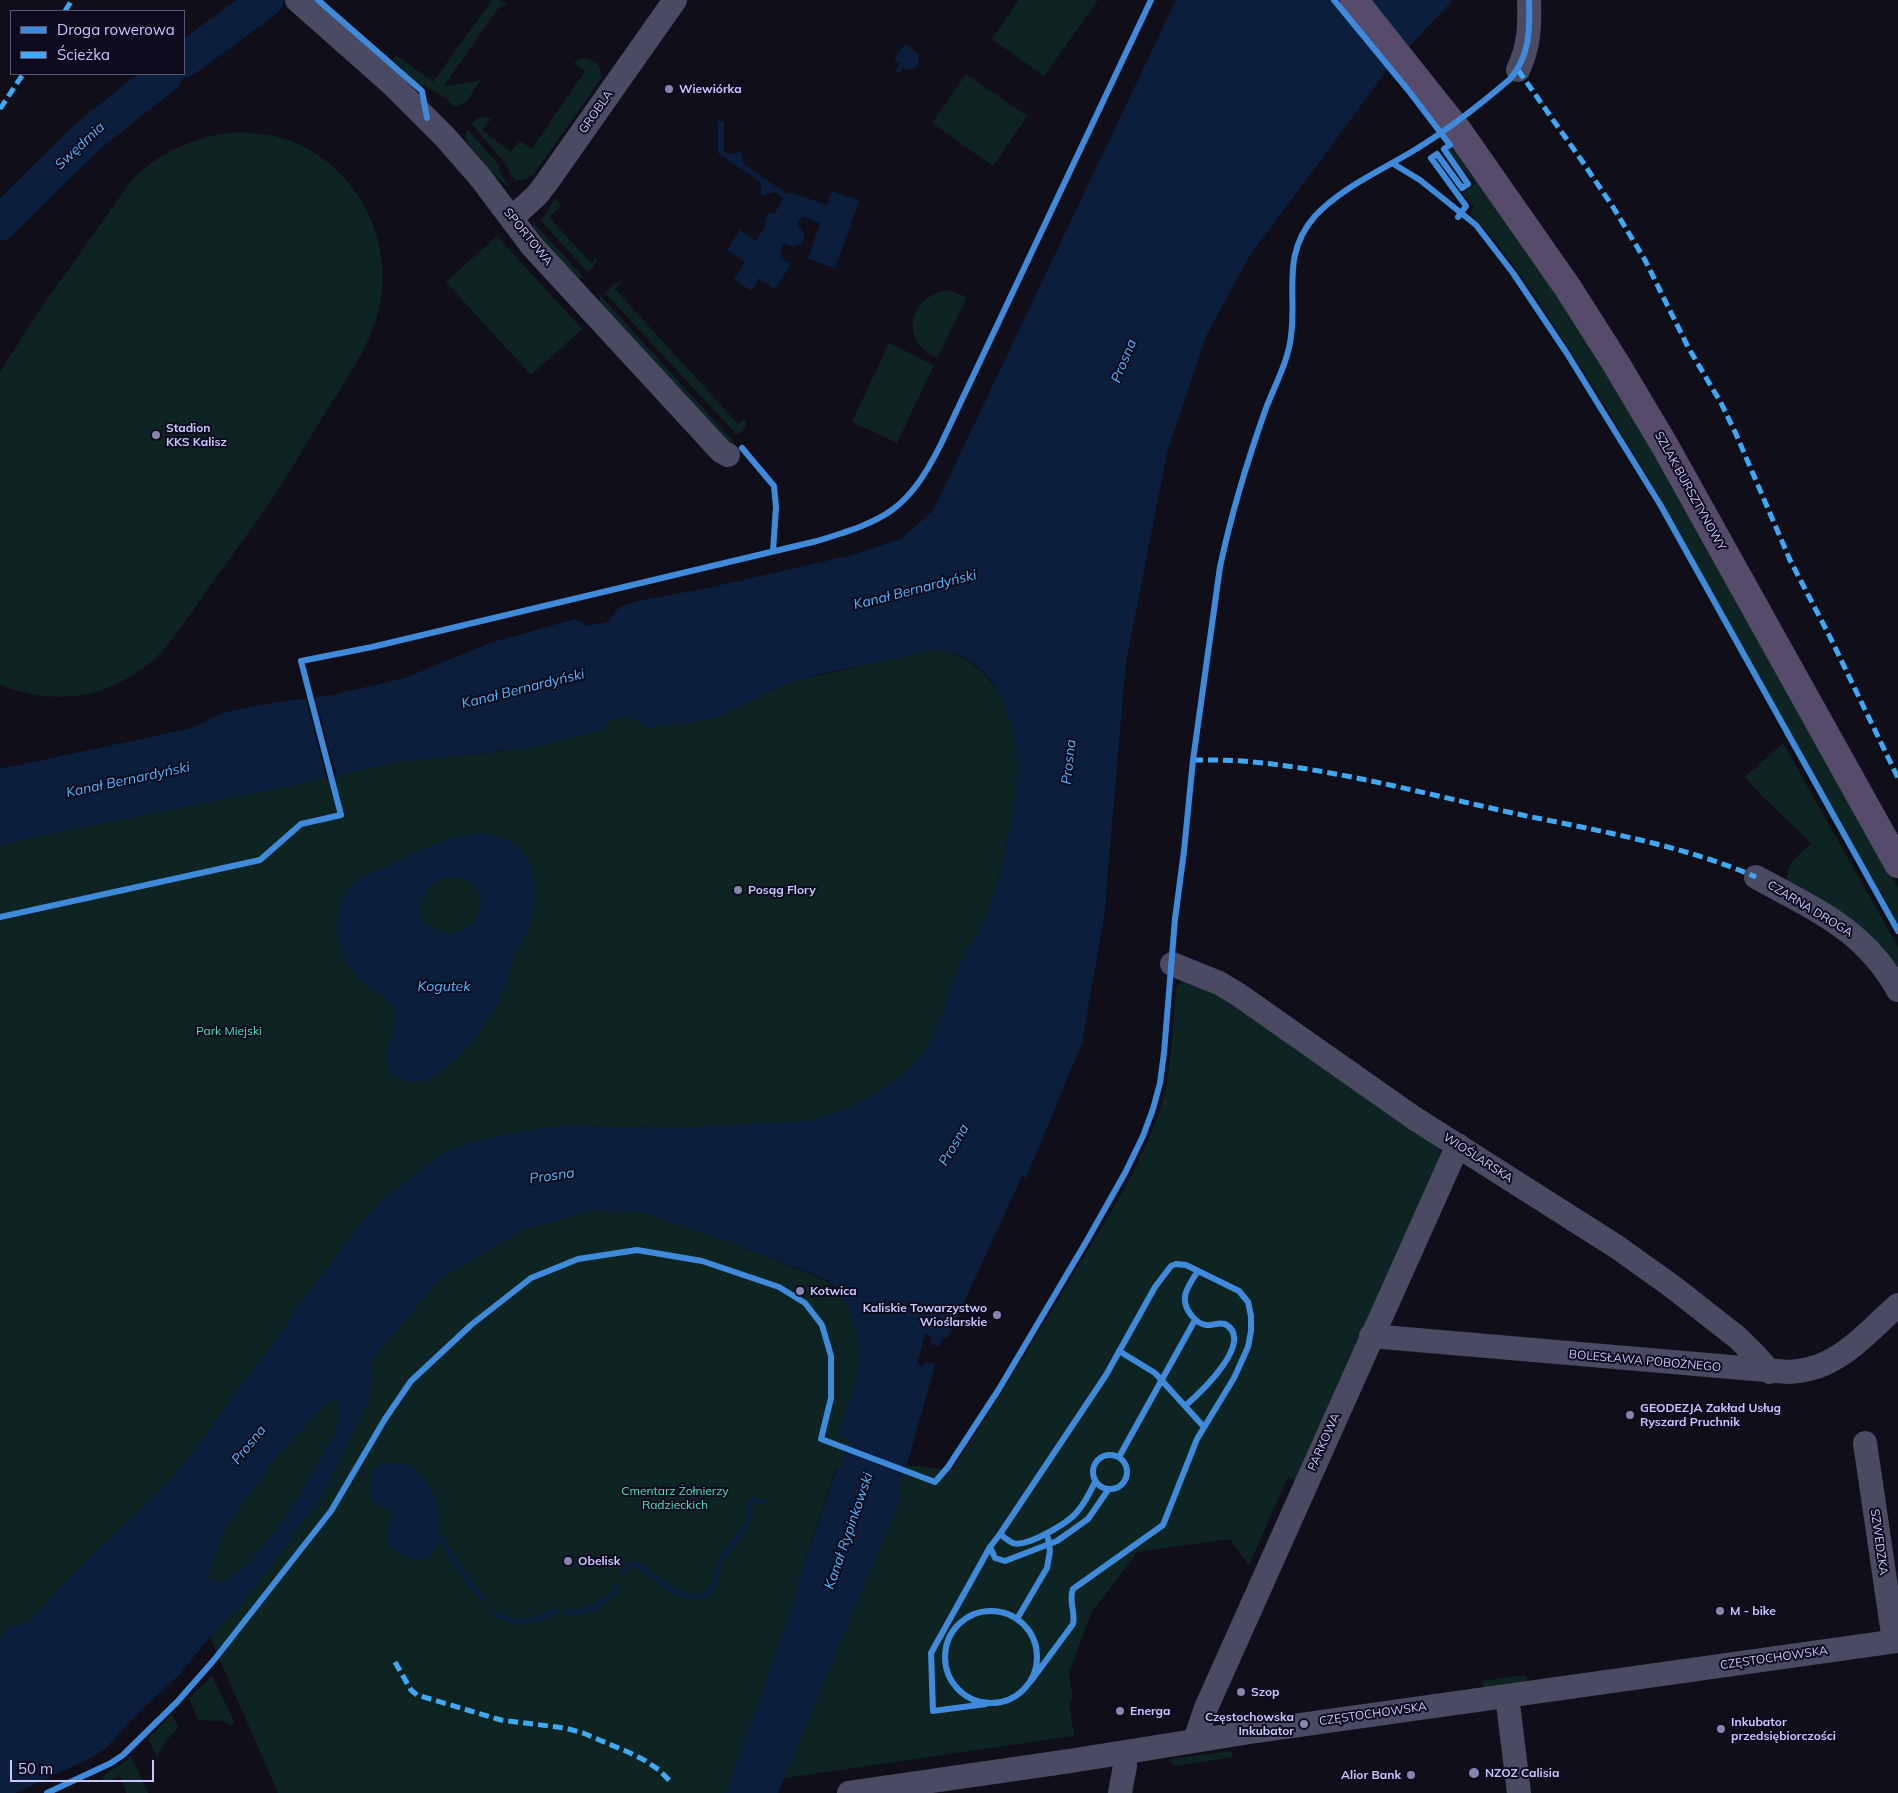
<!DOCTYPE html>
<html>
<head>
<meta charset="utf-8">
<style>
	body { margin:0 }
	#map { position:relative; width:1898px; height:1793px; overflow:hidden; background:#100f19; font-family:Mulish,sans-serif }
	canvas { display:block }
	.legend { position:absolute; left:10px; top:10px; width:175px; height:65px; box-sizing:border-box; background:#0d0b1d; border:1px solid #595677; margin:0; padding:6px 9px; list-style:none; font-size:15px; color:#cac6ff }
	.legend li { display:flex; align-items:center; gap:10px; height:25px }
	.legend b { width:25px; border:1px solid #595677 }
	.scale { position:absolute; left:10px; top:1760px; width:144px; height:22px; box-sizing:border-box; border:2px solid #cac6ff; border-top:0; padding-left:6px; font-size:15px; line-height:18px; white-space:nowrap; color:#cac6ff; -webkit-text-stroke:4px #0d0b1d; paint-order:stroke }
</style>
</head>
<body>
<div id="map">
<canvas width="1898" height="1793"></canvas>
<ul class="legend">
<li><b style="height:6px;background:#408adc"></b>Droga rowerowa</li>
<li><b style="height:6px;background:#3fa9f5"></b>Ścieżka</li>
</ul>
<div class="scale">50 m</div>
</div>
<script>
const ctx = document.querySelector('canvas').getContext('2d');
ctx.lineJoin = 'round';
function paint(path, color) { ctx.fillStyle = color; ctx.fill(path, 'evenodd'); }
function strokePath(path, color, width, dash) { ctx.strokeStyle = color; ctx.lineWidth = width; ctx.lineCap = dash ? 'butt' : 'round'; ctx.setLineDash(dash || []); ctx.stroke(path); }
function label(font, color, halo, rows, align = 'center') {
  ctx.font = font + ' Mulish,sans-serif'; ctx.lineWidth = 4; ctx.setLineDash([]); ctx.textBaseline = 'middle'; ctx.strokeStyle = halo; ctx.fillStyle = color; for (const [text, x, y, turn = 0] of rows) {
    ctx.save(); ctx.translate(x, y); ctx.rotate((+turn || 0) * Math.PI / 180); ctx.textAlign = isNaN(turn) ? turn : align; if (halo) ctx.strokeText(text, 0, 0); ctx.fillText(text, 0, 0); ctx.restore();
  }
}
const green = new Path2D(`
	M492,0H500L508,5L499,7L443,87L481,80L466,102L455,107L444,97L415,80L393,60L396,55L433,82Z
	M1019,0H1098L1044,76L992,39Z
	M581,58C594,57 603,66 601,79L534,174L524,180H516L511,175L504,162L471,123C478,118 482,114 491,119L482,130L511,152L520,141L532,149L585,71L574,63Z
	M966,74L1027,116L993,166L932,123Z
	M467,129L498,164L501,174L510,187L499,180L469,146L466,139Z
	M228,133C249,132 270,133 291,141C358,167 397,244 378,313C368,351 342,385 322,418C305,445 290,473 272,499C254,526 234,552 215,579C198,602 183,627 164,649C153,662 139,672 124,680C86,702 40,701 0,685V372L41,308L132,180C159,153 190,139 228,133Z
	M1456,145L1611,375L1898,887V923C1831,806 1765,688 1700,570C1661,498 1619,427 1575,358C1543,308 1511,256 1470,213L1474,207L1462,193L1475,184L1449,151Z
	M555,198L561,206L549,217L591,263L597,257L596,263L588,272L541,221Z
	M533,222L585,279L576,277L534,231Z
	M497,236L582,329L531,375L446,282Z
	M622,282L615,289L738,424L745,418C748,427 743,431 737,435L605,293L615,284Z
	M948,290L967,297L937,358C932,355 926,352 921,347C901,324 920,293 948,290Z
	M599,294L734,442L725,441L600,305Z
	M889,343L934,365L897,443L852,422Z
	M941,650C998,663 1020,725 1018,778C1017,796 1013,813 1009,831C1003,859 997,888 987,915C979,934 967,950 958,968C955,976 953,985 950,993C942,1017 934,1042 917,1061C890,1088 846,1113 809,1121L673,1128L568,1126L541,1128L470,1142L429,1163L382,1200L363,1221L303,1299L283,1330L190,1456L162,1488L72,1575L29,1621L18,1626L7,1627L0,1639V845L33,837L391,763L514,750L609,720L629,716L648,728C669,723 691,724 712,718C738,711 760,694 785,685C805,677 827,674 848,669C878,661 910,653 941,650Z
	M1783,743L1898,947V971L1787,881C1784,866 1801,853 1811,843L1763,797L1745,777Z
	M1182,982L1199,984L1223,994L1435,1141L1441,1152L1440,1163L1297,1481L1288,1477L1249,1565L1230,1539L1138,1552L1091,1613L1069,1673L1073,1700L1069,1701L1074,1736L784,1778L903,1492L897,1490L907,1465L952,1470C995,1404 1036,1337 1076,1270C1106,1220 1140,1168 1159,1112C1172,1073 1172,1029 1176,988Z
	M594,1210L646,1213L727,1241L829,1282L846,1304L854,1325L858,1344V1364L850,1440L840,1469L836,1468L798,1581L796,1596L726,1793H278L210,1637L248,1596L283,1550L369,1399L373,1358L440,1279L525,1229Z
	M333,1397L339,1404L336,1433L281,1524L247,1566L220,1583L208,1577L225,1529L274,1459Z
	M1525,1675L1527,1677L1528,1683L1486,1689L1483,1686L1482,1681Z
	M212,1676L234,1721L232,1726L222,1721L198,1720L189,1698Z
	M172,1714L178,1728L164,1743L157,1757L148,1739Z
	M1230,1751L1232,1753L1233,1757L1173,1766L1170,1759Z
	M131,1756L148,1793H127L120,1776L106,1783L102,1776L120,1765Z`);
const water = new Path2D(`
	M1176,0H1453L1387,70L1249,257L1207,334L1168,449L1126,661L1104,917L1082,1043L1026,1178L1022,1176L947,1339L943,1336L907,1465L897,1489L903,1492L778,1793H726L796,1596L798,1581L837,1468L840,1469L850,1440L838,1435L856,1381L858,1363V1344L854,1325L846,1304L829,1281L727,1241L646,1213L594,1210L525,1229L440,1279L373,1358L369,1399L325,1491L283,1550L248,1596L210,1637L179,1675L139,1712L105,1749L91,1758L15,1793H0V1639L7,1627L18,1626L29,1621L72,1575L162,1488L190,1456L237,1390L283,1330L303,1299L363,1221L382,1200L429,1163L451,1150L470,1142L541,1128L568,1126L673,1128L809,1121C845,1113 893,1088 917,1060C941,1033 944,1002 957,970C966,951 979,934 987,914C996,891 1002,865 1007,841C1019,786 1025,744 998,692C988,672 965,653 942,651C928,649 912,655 898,658C860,666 820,672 784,685C760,694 739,710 715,717C693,724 670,723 648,728L629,716L609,720L602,730L537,747L391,763L290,786L33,837L0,845V769L193,728L222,713L271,703L332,695L405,678L490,643L575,619L587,626L608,622L619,607L637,601L708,588L856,554L901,539L933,511ZM333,1397L339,1404L336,1433L281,1524L247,1566L220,1583L208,1577L225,1529L274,1459Z
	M905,44L918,53L919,62L915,68L907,70L903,67L899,74L896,70L900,63L894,59Z
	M718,121L724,122V151L729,154L741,152L744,164L787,194L789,192L827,205L832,191L859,201L835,268L808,259L820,223L802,216L797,224L805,233L803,242C796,248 791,248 784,243L779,251L782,253L780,257L791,265L774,289L759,278L751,291L734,279L745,262L727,250L740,230L756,241L767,224L764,222L770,212L774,214L784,199L775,192L762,195L760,182L718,153Z
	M480,833C506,835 529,849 534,876C539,898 532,923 522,942C519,949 514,955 512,962C508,973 507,984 502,995C487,1024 440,1099 399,1078C370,1063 399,1033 395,1012C393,1000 377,995 368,987C346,968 330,940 339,911C343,897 347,888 358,879L449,838ZM444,878C451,878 460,877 467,881C500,900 469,950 430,927C414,918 421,893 433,884C436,881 441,880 444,878Z
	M396,1462C452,1471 455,1583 404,1555C397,1552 389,1549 387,1541C384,1531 393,1522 393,1512C389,1508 387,1509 382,1507C364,1500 368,1481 374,1467L386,1463Z`);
const pier = new Path2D(`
	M315,695L337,778L327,780L305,696Z
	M925,1334L932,1336L930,1344L940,1346L935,1364L925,1361L924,1366L917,1364Z`);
const stream = new Path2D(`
	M440,1538L465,1577L482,1599
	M623,1573C626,1566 628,1564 636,1564C651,1575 692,1611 710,1591C717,1583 716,1569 721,1559C728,1546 742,1536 747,1522C750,1516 749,1509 749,1503L753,1499L762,1502
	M566,1612C585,1613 607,1605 617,1587
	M496,1613C511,1622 525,1625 542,1617C547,1615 551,1612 556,1611`);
const river = new Path2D(`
	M184,60L266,0
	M0,223L87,137L166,74`);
const minor = new Path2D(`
	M297,0L393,85L445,137L480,177L532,246L721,451L728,455
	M1518,70C1529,47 1530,26 1529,0
	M512,218L537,195L547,182L675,0
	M1756,877C1815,910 1863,928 1898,990
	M1172,964L1219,983L1239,995L1414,1118L1617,1247L1673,1287L1738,1338L1755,1355L1770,1372
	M1371,1336L1789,1372C1801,1371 1813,1369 1824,1364C1852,1352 1875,1325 1898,1305
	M1865,1443L1894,1641
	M1507,1696L1519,1793
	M1195,1740L1206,1708L1458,1145
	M849,1793L1070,1761L1250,1732L1898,1641
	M1120,1793L1125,1766V1752`);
const major = new Path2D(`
	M1354,0L1459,132L1568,288L1615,362L1665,446L1898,864`);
const quiet = new Path2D(`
	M65,11L72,0
	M1518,70L1582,161L1613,207L1645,260L1688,347L1721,403L1736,434L1790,560L1829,635L1898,778
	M0,109L23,74
	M1193,760C1210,760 1226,760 1243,761C1337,769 1429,795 1522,815C1600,831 1682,845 1756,877
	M395,1662L411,1690L417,1695L501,1720L565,1728L583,1733L628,1752L646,1761L659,1770L671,1782`);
const cycleway = new Path2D(`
	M318,0L422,91L427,118
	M1334,0L1408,90L1450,145L1444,149L1468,184L1462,188L1437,154L1431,158L1466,206L1458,217
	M1392,163L1420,180L1476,225L1513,273L1566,352L1661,506L1898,931
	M742,448L774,486L776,507L773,551
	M0,917L260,860L301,824L341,815L301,661L372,647L817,541C886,520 907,511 940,446L1151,0
	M1119,1351L1155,1373L1204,1427
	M1185,1406C1200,1393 1256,1341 1225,1324C1218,1322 1212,1326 1206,1325C1200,1324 1196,1321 1192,1316C1178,1300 1187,1287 1198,1271
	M1093 1472a17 17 0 1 1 34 0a17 17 0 1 1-34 0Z
	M1119,1457L1195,1320
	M1000,1534C1004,1537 1008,1541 1013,1543C1026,1548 1068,1523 1077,1512C1085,1503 1090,1492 1095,1482
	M990,1547L995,1558L1005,1561L1057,1541L1088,1519L1108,1490
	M945 1657a46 46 0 1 1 92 0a46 46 0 1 1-92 0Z
	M1017,1619L1047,1568L1050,1551L1048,1538
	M986,1704L933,1711L931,1653L990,1547L1000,1534L1106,1375L1155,1287L1171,1266L1176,1264L1186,1265L1239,1291L1248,1302L1251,1316V1331L1248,1347L1234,1378L1197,1439L1163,1525L1073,1589C1068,1601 1076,1612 1073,1624L1031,1681
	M47,1793L111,1763L123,1755L177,1702L214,1660L331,1511L385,1419L411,1381L471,1325L531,1278L578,1259L637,1250L702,1261L779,1287L805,1303L822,1325L831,1356V1398L821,1439L935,1482L948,1467L999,1389L1086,1242L1125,1173L1143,1136L1153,1109L1160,1083L1164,1053L1175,919L1184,851L1193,760L1220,567C1231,515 1247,462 1265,411C1274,386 1288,363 1291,336C1297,292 1281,255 1315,216C1341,188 1380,171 1413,151C1446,131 1481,104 1510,79C1530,56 1530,29 1529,0`);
const markers = [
	[669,89,5,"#8986ae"],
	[156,435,5,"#8986ae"],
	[738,890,5,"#8986ae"],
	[800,1291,5,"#8986ae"],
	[997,1315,5,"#8986ae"],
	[1630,1415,5,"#8986ae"],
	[568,1561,5,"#8986ae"],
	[1720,1611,5,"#8986ae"],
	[1241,1692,5,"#8986ae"],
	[1120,1711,5,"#8986ae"],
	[1304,1724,5,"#8986ae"],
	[1721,1729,5,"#8986ae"],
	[1474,1773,6,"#8986ae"],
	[1411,1775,5,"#8986ae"]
];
const poiNames = [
	["Wiewiórka",679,89],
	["Stadion",166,428],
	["KKS Kalisz",166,442],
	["Posąg Flory",748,890],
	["Kotwica",810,1291],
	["Kaliskie Towarzystwo",987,1308,"right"],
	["Wioślarskie",987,1322,"right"],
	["GEODEZJA Zakład Usług",1640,1408],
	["Ryszard Pruchnik",1640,1422],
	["Obelisk",578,1561],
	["M - bike",1730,1611],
	["Szop",1251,1692],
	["Energa",1130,1711],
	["Częstochowska",1294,1717,"right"],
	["Inkubator",1294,1731,"right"],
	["Inkubator",1731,1722],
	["przedsiębiorczości",1731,1736],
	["NZOZ Calisia",1485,1773],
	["Alior Bank",1401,1775,"right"]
];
const streetNames = [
	["GROBLA",596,112,-55],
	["SPORTOWA",528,237,51],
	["SZLAK BURSZTYNOWY",1690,491,61],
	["CZARNA DROGA",1810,909,31],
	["WIOŚLARSKA",1478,1158,33],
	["BOLESŁAWA POBOŻNEGO",1645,1361,5],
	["PARKOWA",1324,1442,-66],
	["SZWEDZKA",1879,1542,82],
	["CZĘSTOCHOWSKA",1774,1658,-8],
	["CZĘSTOCHOWSKA",1373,1714,-8]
];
const parkNames = [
	["Park Miejski",229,1031],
	["Cmentarz Żołnierzy",675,1491],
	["Radzieckich",675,1505]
];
const waterNames = [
	["Swędrnia",80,146,-43],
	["Prosna",1124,361,-68],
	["Kanał Bernardyński",915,590,-14],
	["Kanał Bernardyński",523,689,-14],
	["Prosna",1069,762,-84],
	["Kanał Bernardyński",128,780,-12],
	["Kogutek",444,987],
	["Prosna",954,1145,-60],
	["Prosna",552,1176,-8],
	["Prosna",249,1445,-51],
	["Kanał Rypinkowski",849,1531,-71]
];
paint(green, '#0e2423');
paint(water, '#0b1f3d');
paint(pier, '#100f19');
strokePath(stream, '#0b1f3d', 5.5);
strokePath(river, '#0b1f3d', 35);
strokePath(minor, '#4a4a62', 24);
strokePath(major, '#574b6c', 28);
strokePath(quiet, '#3fa9f5', 5, [10, 5]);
strokePath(cycleway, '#408adc', 6);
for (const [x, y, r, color] of markers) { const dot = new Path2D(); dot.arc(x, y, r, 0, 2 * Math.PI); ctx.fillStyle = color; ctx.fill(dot); strokePath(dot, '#0d0b1d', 2); }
label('bold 12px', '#cac6ff', '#0d0b1d', poiNames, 'left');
label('12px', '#cac6ff', '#0d0b1d', streetNames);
label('12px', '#50e2b7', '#0d0b1d', parkNames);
label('italic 14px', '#54b7ff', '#0d0b1d', waterNames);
</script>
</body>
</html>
